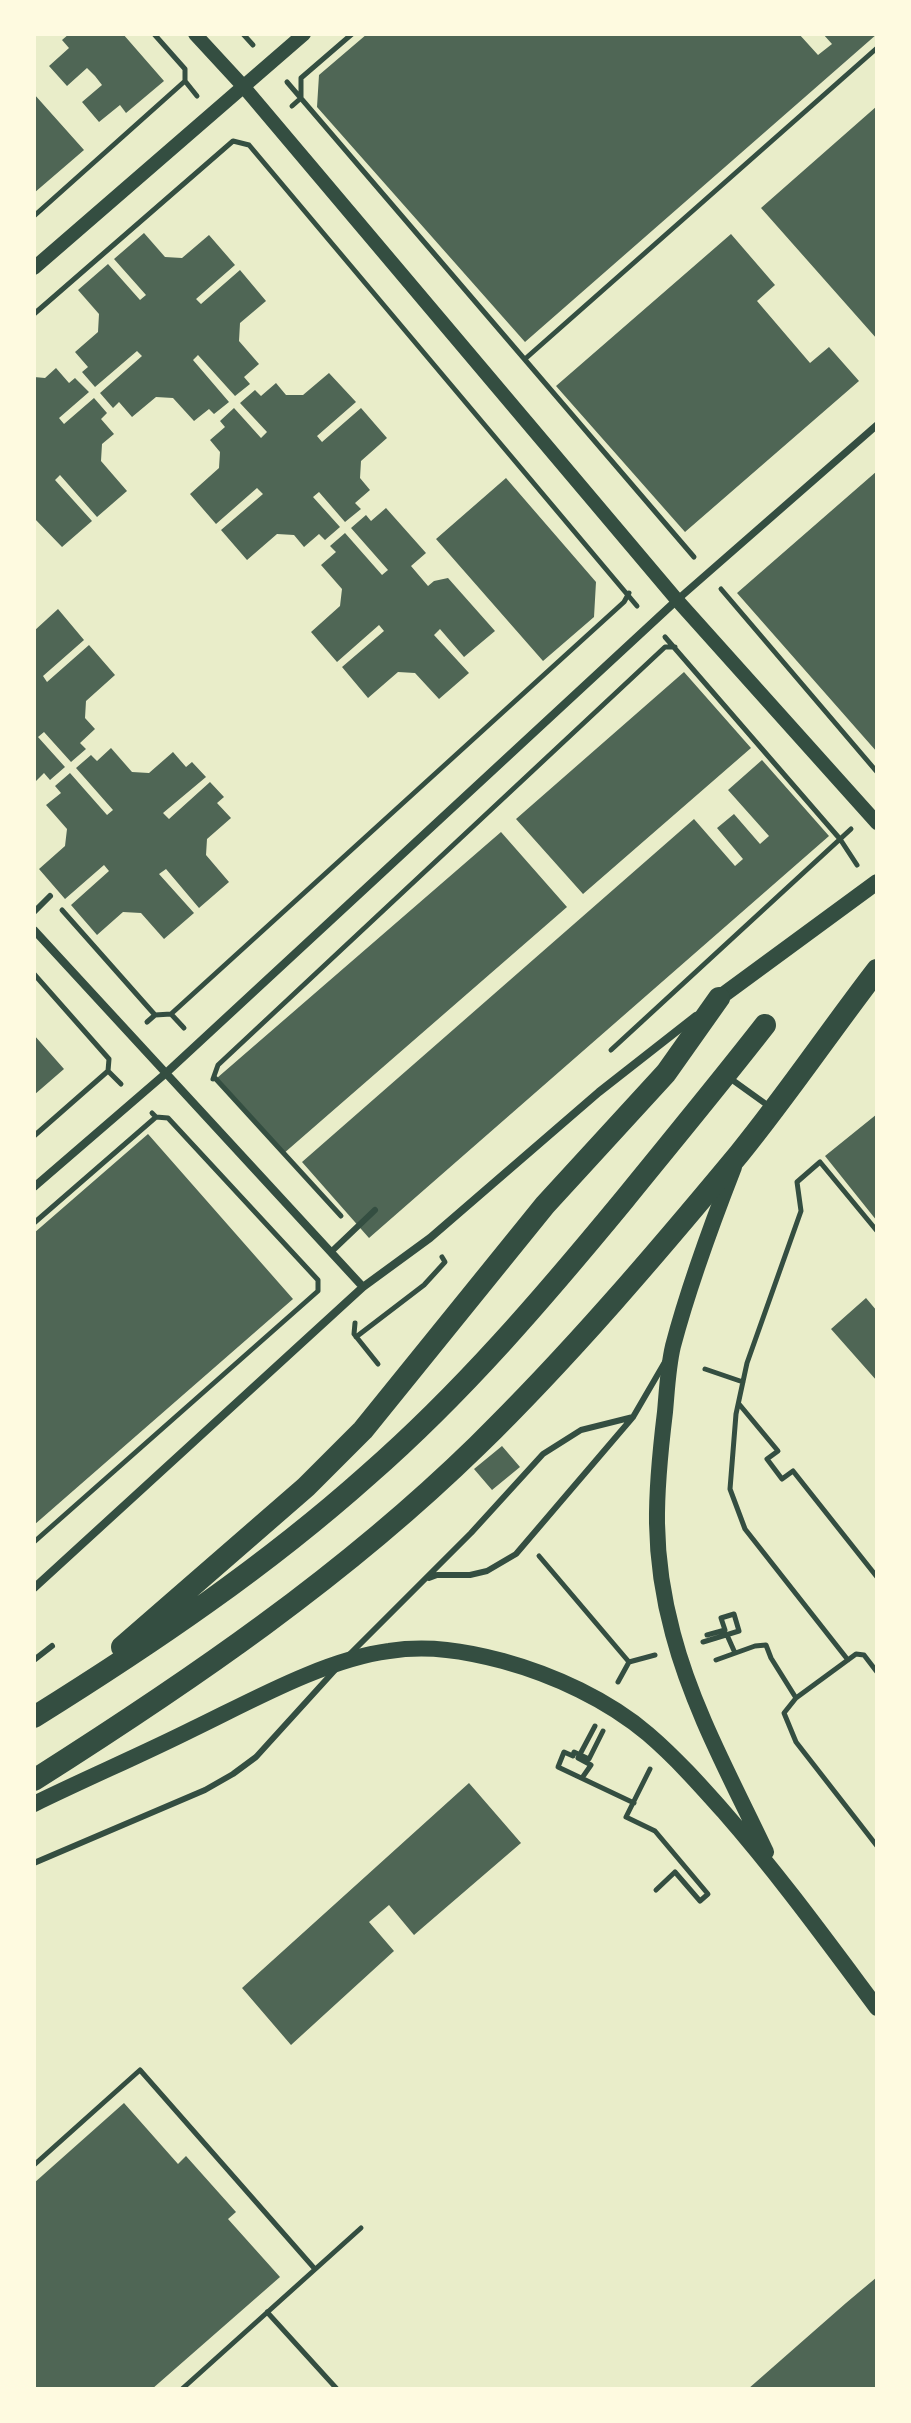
<!DOCTYPE html>
<html>
<head>
<meta charset="utf-8">
<style>
	body { margin:0 }
	#map { position:relative; width:911px; height:2423px; overflow:hidden; background:#e9edc9; font-family:"DejaVu Sans",sans-serif }
	canvas { display:block }
	.frame { position:absolute; inset:0; border:36px solid #fefae0; pointer-events:none }
</style>
</head>
<body>
<div id="map">
<canvas width="911" height="2423"></canvas>
<div class="frame"></div>
</div>
<script>
const ctx = document.querySelector('canvas').getContext('2d');
ctx.lineJoin = 'round';
function paint(path, color) { ctx.fillStyle = color; ctx.fill(path, 'evenodd'); }
function strokePath(path, color, width, dash) { ctx.strokeStyle = color; ctx.lineWidth = width; ctx.lineCap = dash ? 'butt' : 'round'; ctx.setLineDash(dash || []); ctx.stroke(path); }
const building = new Path2D(`
	M69,34H123L164,81L126,113L120,105L99,122L82,102L102,85L95,76L87,68L67,86L49,66L69,48L62,40Z
	M367,34H799L818,55L832,44L823,34H877L525,342L317,107L319,75Z
	M34,94L84,150L34,193Z
	M877,106V339L761,208Z
	M144,233L165,257L182,258L209,235L235,265L196,299L201,304L240,270L266,301L240,323L239,341L259,364L244,377L250,384L235,396L198,355L193,360L229,402L214,414L209,409L194,421L173,398L156,397L132,417L119,402L113,408L100,393L142,356L137,351L95,387L82,372L88,367L75,352L98,332L99,314L78,290L108,264L140,300L146,295L114,259Z
	M731,234L775,285L757,301L810,363L829,347L859,381L685,532L556,386Z
	M56,368L69,383L75,378L89,392L59,418L64,424L94,398L107,413L101,419L114,434L102,444L101,461L127,491L97,517L60,475L55,480L92,521L62,547L34,518V377L45,378Z
	M329,373L356,402L317,436L322,442L361,408L387,438L361,461L360,478L370,490L355,503L361,509L345,522L319,492L313,497L340,527L325,540L319,534L304,547L294,535L277,534L247,560L221,530L263,494L257,488L216,524L190,494L219,468L220,452L210,440L225,427L220,421L234,408L261,438L267,432L240,403L255,390L261,396L276,383L286,395H303Z
	M877,471V752L737,593Z
	M506,478L596,582L594,617L543,661L436,539Z
	M386,508L426,553L411,566L428,586L434,581L448,578L495,631L464,657L440,629L434,635L469,673L439,699L415,673L398,672L368,698L342,667L384,631L379,625L337,662L311,632L340,606L342,589L321,565L336,552L330,546L345,533L382,575L388,570L351,528L366,515L371,521Z
	M58,609L84,640L43,676L47,682L89,645L115,675L86,701L85,718L95,729L80,743L86,749L71,762L44,732L38,737L65,767L50,780L44,773L34,783V631Z
	M684,672L751,748L583,894L516,819Z
	M111,748L132,772L149,773L173,752L186,767L192,762L206,777L163,813L169,819L210,782L224,797L217,803L231,818L207,839L206,855L229,882L199,908L166,869L159,874L194,913L164,939L141,913L123,912L97,935L71,905L109,871L104,865L65,899L39,869L65,846L67,829L46,805L61,793L55,786L70,773L107,815L113,810L76,768L91,755L97,761Z
	M762,760L829,836L369,1238L302,1162L694,819L735,866L743,859L717,828L734,814L760,844L769,836L728,790Z
	M501,832L567,907L283,1154L217,1078Z
	M34,1035L64,1069L34,1095Z
	M877,1114V1221L825,1156Z
	M148,1134L293,1299L34,1525V1233Z
	M866,1298L877,1311V1381L831,1329Z
	M502,1446L520,1467L492,1490L474,1469Z
	M469,1783L521,1843L414,1935L389,1905L369,1922L394,1951L291,2045L242,1988Z
	M124,2103L178,2164L186,2156L236,2212L228,2219L280,2277L152,2389H34V2183Z
	M877,2277V2389H748L846,2303Z`);
const path = new Path2D(`
	M243,34L253,45
	M185,81L197,96
	M287,82L694,557
	M292,106L301,98V78L352,34
	M34,216L185,81V69L154,34
	M34,314L233,141L249,145L637,606
	M525,359L877,48
	M721,589L877,772
	M665,637L840,839L857,865
	M62,910L155,1015
	M34,974L109,1059L108,1071L34,1136
	M171,1014L184,1028
	M147,1022L155,1015L171,1014L624,602L629,593
	M611,1050L851,829
	M108,1071L121,1084
	M215,1078L341,1216
	M213,1079L218,1065L665,647H675
	M34,1223L156,1117
	M355,1323L354,1334L378,1364
	M356,1337L424,1285L445,1262L442,1257
	M705,1369L743,1382
	M739,1404L778,1451L767,1459L782,1479L793,1471L877,1577
	M34,1542L318,1291V1280L168,1118L156,1117L152,1113
	M539,1556L629,1662
	M727,1635L735,1653
	M703,1642L739,1631L734,1614L721,1618L725,1630L707,1635
	M716,1660L755,1646L766,1645L771,1658L796,1698L784,1713L796,1742L877,1846
	M848,1660L745,1529L730,1489L736,1414L747,1363L801,1211L797,1182L820,1162L877,1231
	M618,1682L629,1662L655,1655
	M796,1698L856,1654L864,1655L877,1672
	M603,1731L589,1759L574,1752L573,1756L564,1752L558,1767L634,1803
	M650,1769L626,1817L655,1831L708,1894L700,1901L675,1872L656,1890
	M582,1778L591,1765L578,1758L595,1726
	M34,2165L140,2070L314,2268
	M267,2312L337,2389
	M182,2389L361,2228`);
const service = new Path2D(`
	M34,912L50,896
	M731,1079L770,1107
	M331,1252L375,1210
	M429,1578L437,1575H470L487,1571L516,1554L633,1417L665,1362
	M348,1656L471,1533L543,1454L581,1430L633,1417
	M34,1660L52,1646
	M34,1863L205,1790L233,1774L256,1757L335,1670`);
const pedestrian = new Path2D(`
	M677,600L877,425`);
const minor = new Path2D(`
	M34,930L363,1287
	M34,1187L165,1074L677,600
	M34,1588L363,1287L430,1238L599,1092L696,1016`);
const tertiary = new Path2D(`
	M195,34L243,86L677,600L877,823
	M34,268L304,34`);
const secondary = new Path2D(`
	M719,998L877,882
	M734,1167C711,1226 689,1285 673,1346C668,1367 667,1390 665,1412C655,1494 651,1553 673,1634C693,1710 733,1782 766,1852
	M34,1804C87,1778 141,1755 193,1729C251,1701 326,1659 389,1651C429,1645 465,1651 503,1661C554,1675 608,1700 648,1734C676,1758 700,1785 724,1812C779,1875 827,1941 877,2008`);
const trunk = new Path2D(`
	M122,1647L306,1487L363,1430L545,1205L666,1073L719,998
	M34,1717C151,1644 265,1567 368,1475C463,1392 544,1297 624,1200C671,1142 719,1084 765,1025
	M34,1780C190,1681 344,1576 477,1446C570,1355 656,1254 739,1154C787,1095 830,1031 877,970`);
paint(building, '#4f6655');
strokePath(path, '#344e41', 5);
strokePath(service, '#344e41', 6);
strokePath(pedestrian, '#344e41', 7);
strokePath(minor, '#344e41', 8);
strokePath(tertiary, '#344e41', 14);
strokePath(secondary, '#344e41', 16);
strokePath(trunk, '#344e41', 22);
</script>
</body>
</html>
